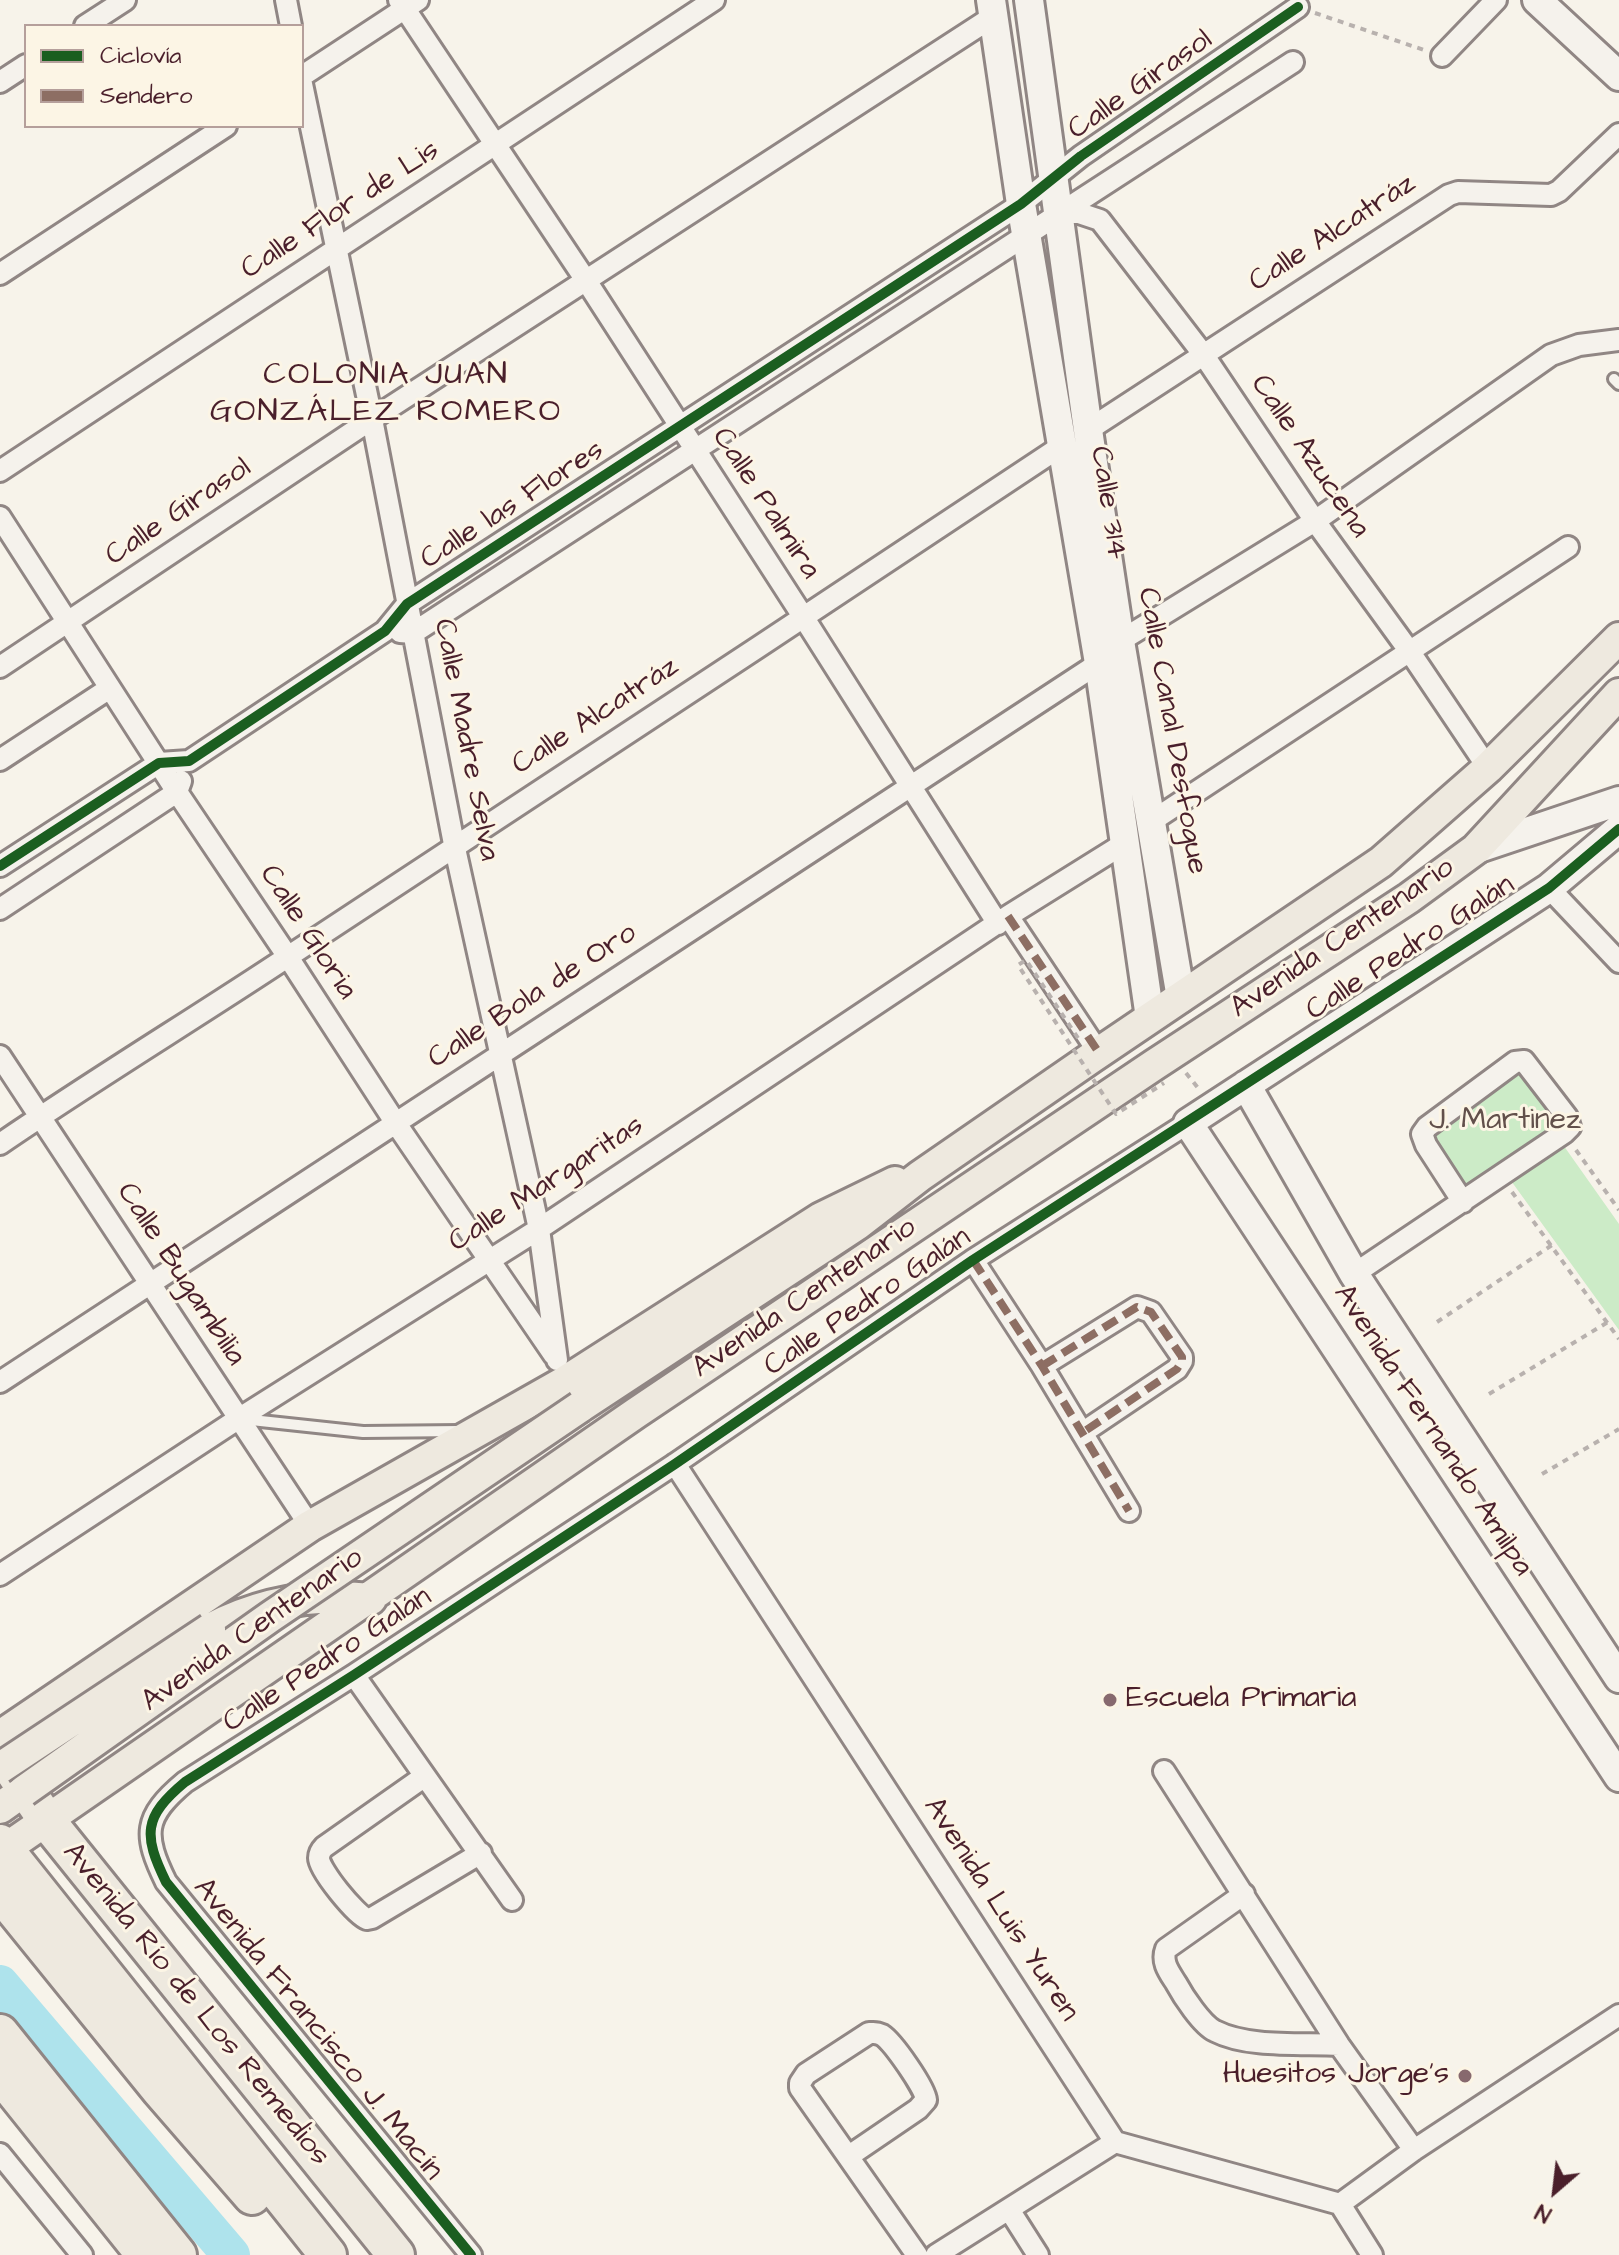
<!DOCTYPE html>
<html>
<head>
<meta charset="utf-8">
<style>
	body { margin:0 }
	#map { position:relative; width:1619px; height:2255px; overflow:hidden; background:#f7f3ea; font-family:"Architects Daughter",sans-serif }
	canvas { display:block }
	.legend { position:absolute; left:24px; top:24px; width:280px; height:104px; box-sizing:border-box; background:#fcf5e5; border:2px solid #b59f9b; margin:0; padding:10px 14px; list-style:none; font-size:24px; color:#4a1f2b }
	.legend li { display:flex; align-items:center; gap:16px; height:40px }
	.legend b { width:40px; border:2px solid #b59f9b }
	.north { position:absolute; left:1515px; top:2151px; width:80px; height:80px; -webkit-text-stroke:6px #fcf5e5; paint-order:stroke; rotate:208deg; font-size:22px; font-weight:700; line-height:32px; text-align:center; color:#4a1f2b }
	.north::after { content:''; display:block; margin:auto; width:28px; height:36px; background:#4a1f2b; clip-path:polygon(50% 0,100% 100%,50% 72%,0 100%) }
</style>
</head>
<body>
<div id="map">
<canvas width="1619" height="2255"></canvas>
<ul class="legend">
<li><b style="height:10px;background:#1b5e20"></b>Ciclovía</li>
<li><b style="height:10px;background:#8d6e63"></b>Sendero</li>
</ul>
<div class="north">N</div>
</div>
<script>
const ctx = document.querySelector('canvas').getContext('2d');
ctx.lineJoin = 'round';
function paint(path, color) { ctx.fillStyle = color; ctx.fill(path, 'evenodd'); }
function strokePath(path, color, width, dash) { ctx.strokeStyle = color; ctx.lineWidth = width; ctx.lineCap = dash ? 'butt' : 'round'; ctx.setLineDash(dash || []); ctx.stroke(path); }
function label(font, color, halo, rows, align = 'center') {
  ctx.font = font + ' "Architects Daughter",sans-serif'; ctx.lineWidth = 6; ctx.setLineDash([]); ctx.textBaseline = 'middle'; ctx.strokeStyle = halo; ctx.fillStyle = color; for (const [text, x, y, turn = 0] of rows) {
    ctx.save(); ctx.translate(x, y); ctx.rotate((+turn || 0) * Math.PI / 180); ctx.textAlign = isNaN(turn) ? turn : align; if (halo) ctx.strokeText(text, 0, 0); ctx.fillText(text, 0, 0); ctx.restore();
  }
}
const green = new Path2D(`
	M1517,1060L1560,1127L1554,1132L1619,1224V1330L1501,1167L1460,1192L1418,1126Z`);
const river = new Path2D(`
	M0,1984L231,2255`);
const path = new Path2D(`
	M1315,13L1424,50
	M1186,1073L1198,1088
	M1576,1150L1619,1210
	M1512,1192L1619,1339
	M1437,1322L1552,1245
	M1489,1394L1608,1322
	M1542,1474L1619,1429`);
const lane = new Path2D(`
	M1614,379L1619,384
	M242,1419L363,1432L461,1431`);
const street = new Path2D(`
	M286,0L291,26
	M399,0L587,282L804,618L998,924
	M85,26L125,0
	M1442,56L1496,0
	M302,76L418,0
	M0,82L26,65
	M302,84L372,419L454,844L539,1229L557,1360
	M1057,213H1079L1100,220L1203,354L1315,521L1410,652L1488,768
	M0,274L226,126
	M1088,430L1449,195L1458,192L1551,195L1559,191L1619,134
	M0,471L714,0
	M0,517L177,792L288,957L395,1122L554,1355
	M400,632L413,633L1293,62
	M1120,641L1315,521L1551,355L1579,345L1619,340
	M0,667L372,419L994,16
	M0,760L110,688
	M1152,821L1568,547
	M0,866L159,763L189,761L385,631L407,604L1021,204L1081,156L1298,7
	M1549,888L1619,962
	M0,909L177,792L181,781
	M1008,916L1099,1053
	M0,1056L310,1526
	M0,1144C95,1079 194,1019 289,956C547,785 806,617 1063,445
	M973,1260L1042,1366L1129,1511
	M1354,1274L1564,1133L1570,1127L1567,1117L1524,1061L1515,1062L1427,1127L1422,1134L1426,1145L1463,1202
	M1042,1366L1137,1307L1151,1312L1182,1357V1361L1177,1369L1082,1433
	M0,1382L1099,663
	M675,1464L1115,2142L1340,2204L1372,2255
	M0,1575L238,1419L539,1229L1008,916L1125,843
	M354,1675L512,1900
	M1164,1771L1339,2045L1414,2150
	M425,1776L324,1847C321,1850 319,1853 319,1858C319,1870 356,1915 367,1919L372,1918L481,1853
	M1244,1894L1166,1949C1161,1962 1169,1972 1176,1983C1183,1996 1202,2025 1215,2031C1248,2048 1302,2043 1339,2045
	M0,2154L82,2255
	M849,2156L918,2109L926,2100C925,2088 893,2042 882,2035C876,2032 875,2033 869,2033L806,2074L800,2083V2088L917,2255
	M1340,2204L1414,2150L1619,2015
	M1010,2211L1038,2255
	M471,2255L166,1882C143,1835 143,1817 185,1782L354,1675L675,1464L973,1260L1188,1123
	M936,2255L1115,2142`);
const secondary = new Path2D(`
	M991,0L1021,204L1099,663L1150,1018
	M1029,0L1088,430L1120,641L1181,998
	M1537,0L1619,76
	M1619,829L1549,888L1188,1123L1619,1777
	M1476,849L1619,801
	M1246,1085L1354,1274L1619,1678`);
const primary = new Path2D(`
	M580,1407L858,1224L920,1176L1091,1058L1381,862L1488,768L1619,638
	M210,1629C261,1602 313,1593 371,1599
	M0,1736L310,1526L566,1381L821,1218L895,1182
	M0,1808L24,1791
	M5,1849L636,1413L1154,1065L1409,898L1476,849L1619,694`);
const highway = new Path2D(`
	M8,1763L47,1821L396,2255
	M0,1843L328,2255
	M0,1885L11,1906L160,2090L252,2196
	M0,2033L178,2255
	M0,2074L145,2255`);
const pathBridge = new Path2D(`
	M1078,1038L1026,960L1018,965L1116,1114L1164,1083`);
const primaryBridge = new Path2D(`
	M0,1768L210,1629
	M24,1791L270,1617L580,1407`);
const quiet = new Path2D(`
	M1008,916L1099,1053
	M973,1260L1042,1366L1129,1511
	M1042,1366L1137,1307L1151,1312L1182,1357V1361L1177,1369L1082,1433`);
const cycleway = new Path2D(`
	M0,866L159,763L189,761L385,631L407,604L1021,204L1081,156L1298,7
	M471,2255L166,1882C143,1835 143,1817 185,1782L354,1675L675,1464L973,1260L1549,888L1619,829`);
const markers = [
	[1110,1700,8,"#87696e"],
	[1465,2076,8,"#87696e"]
];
const streetNames = [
	["Calle Girasol",1141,86,-35],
	["Calle Flor de Lis",341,211,-33],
	["Calle Alcatráz",1333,234,-33],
	["Calle Azucena",1309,457,56],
	["Calle 314",1107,503,81],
	["Calle Palmira",765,504,57],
	["Calle las Flores",513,506,-33],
	["Calle Girasol",179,513,-34],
	["Calle Alcatráz",596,717,-33],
	["Calle Canal Desfogue",1171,731,80],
	["Calle Madre Selva",465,740,79],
	["Calle Gloria",307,933,57],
	["Avenida Centenario",1343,939,-34],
	["Calle Pedro Galán",1411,949,-33],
	["Calle Bola de Oro",533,997,-33],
	["Calle Margaritas",547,1185,-33],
	["Calle Bugambilia",180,1275,57],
	["Avenida Centenario",805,1299,-34],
	["Calle Pedro Galán",868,1303,-34],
	["Avenida Fernando Amilpa",1432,1431,57],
	["Avenida Centenario",253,1631,-35],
	["Calle Pedro Galán",328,1661,-33],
	["Avenida Luis Yuren",1000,1910,57],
	["Avenida Río de Los Remedios",195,2005,51],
	["Avenida Francisco J. Macín",317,2030,51]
];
const parkNames = [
	["J. Martinez",1505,1122]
];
const poiNames = [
	["Escuela Primaria",1126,1700],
	["Huesitos Jorge's",1449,2076,"right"]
];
const neighbourhoodNames = [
	["COLONIA JUAN",386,376],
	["GONZÁLEZ ROMERO",386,413]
];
paint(green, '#ccebc7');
strokePath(river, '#aee3ec', 38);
strokePath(lane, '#908684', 16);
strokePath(street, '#908684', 26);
strokePath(secondary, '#908684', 34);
strokePath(primary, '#908684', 36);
strokePath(highway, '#908684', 42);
strokePath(path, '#b8b1ae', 4, [6, 6]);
strokePath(lane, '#f5f2ec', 10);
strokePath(street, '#f5f2ec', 20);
strokePath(secondary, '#f5f2ec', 28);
strokePath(primary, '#eee9df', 30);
strokePath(highway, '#eee9df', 36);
strokePath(primaryBridge, '#908684', 36, []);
strokePath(pathBridge, '#b8b1ae', 4, [6, 6]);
strokePath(primaryBridge, '#eee9df', 30);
strokePath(quiet, '#8d6e63', 8, [16, 8]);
strokePath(cycleway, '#1b5e20', 10);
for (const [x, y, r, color] of markers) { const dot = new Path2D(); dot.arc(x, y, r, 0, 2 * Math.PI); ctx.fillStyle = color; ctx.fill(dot); strokePath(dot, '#fcf5e5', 3); }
label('30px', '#4a1f2b', '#fcf5e5', streetNames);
label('30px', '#62504b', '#fcf5e5', parkNames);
label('30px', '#4a1f2b', '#fcf5e5', poiNames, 'left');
ctx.letterSpacing = '2px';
label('32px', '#4a1f2b', '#fcf5e5', neighbourhoodNames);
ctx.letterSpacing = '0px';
</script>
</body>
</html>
